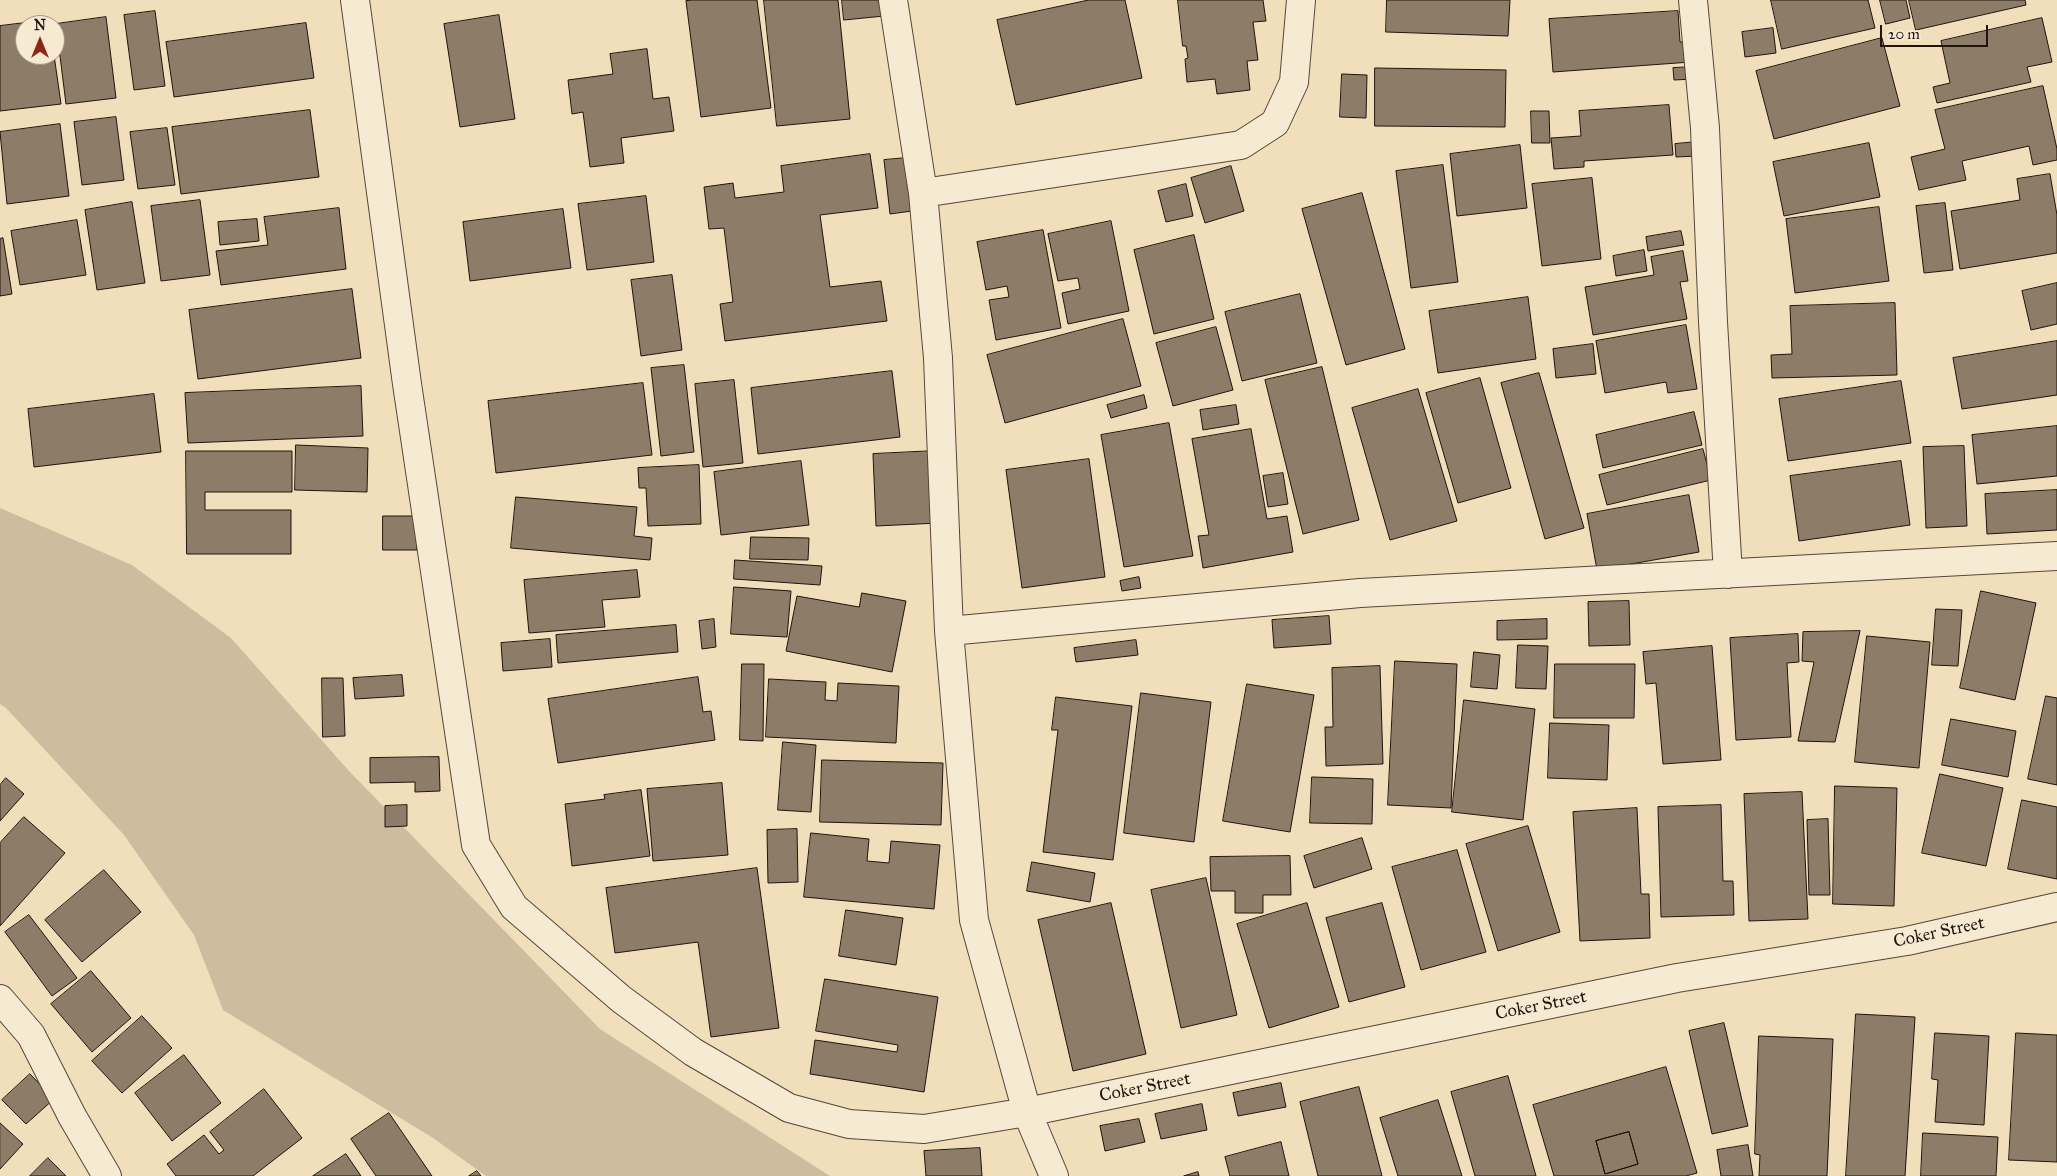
<!DOCTYPE html>
<html>
<head>
<meta charset="utf-8">
<style>
	body { margin:0 }
	#map { position:relative; width:2057px; height:1176px; overflow:hidden; background:#f1dfbc; font-family:"IM FELL Great Primer",serif }
	canvas { display:block }
	.north { position:absolute; left:15px; top:15px; width:50px; height:50px; box-sizing:border-box; background:#f6ead3; border:1px solid #a19484; border-radius:50%; rotate:0deg; font-size:14px; font-weight:700; line-height:20px; text-align:center; color:#21130d }
	.north::after { content:''; display:block; margin:auto; width:18px; height:22px; background:#8f2418; clip-path:polygon(50% 0,100% 100%,50% 72%,0 100%) }
	.scale { position:absolute; left:1880px; top:25px; width:108px; height:22px; box-sizing:border-box; border:2px solid #21130d; border-top:0; padding-left:6px; font-size:15px; line-height:18px; white-space:nowrap; color:#21130d; -webkit-text-stroke:4px #f6ead3; paint-order:stroke }
</style>
</head>
<body>
<div id="map">
<canvas width="2057" height="1176"></canvas>
<div class="north">N</div>
<div class="scale">20 m</div>
</div>
<script>
const ctx = document.querySelector('canvas').getContext('2d');
ctx.lineJoin = 'round';
function paint(path, color) { ctx.fillStyle = color; ctx.fill(path, 'evenodd'); }
function strokePath(path, color, width, dash) { ctx.strokeStyle = color; ctx.lineWidth = width; ctx.lineCap = dash ? 'butt' : 'round'; ctx.setLineDash(dash || []); ctx.stroke(path); }
function label(font, color, halo, rows, align = 'center') {
  ctx.font = font + ' "IM FELL Great Primer",serif'; ctx.lineWidth = 4.5; ctx.setLineDash([]); ctx.textBaseline = 'middle'; ctx.strokeStyle = halo; ctx.fillStyle = color; for (const [text, x, y, turn = 0] of rows) {
    ctx.save(); ctx.translate(x, y); ctx.rotate((+turn || 0) * Math.PI / 180); ctx.textAlign = isNaN(turn) ? turn : align; if (halo) ctx.strokeText(text, 0, 0); ctx.fillText(text, 0, 0); ctx.restore();
  }
}
const green = new Path2D(`
	M0,508L132,565L231,638L349,771L600,1029L830,1176H486L433,1138L223,1010L194,935L124,835L6,708L0,704Z`);
const building = new Path2D(`
	M694,0H757L771,108L701,117L686,1Z
	M764,0H838L850,119L777,126Z
	M842,0H882L884,16L844,20Z
	M1089,0H1125L1142,78L1016,105L997,20Z
	M1178,0H1263L1266,21L1253,22L1258,60L1247,61L1250,90L1217,94L1215,79L1187,82L1185,59L1188,58L1186,46H1183Z
	M1387,0H1510L1508,36L1386,32Z
	M1771,0H1868L1875,28L1782,49Z
	M1880,0H1906L1910,18L1886,24Z
	M1909,0H2025L2026,5L1916,30Z
	M155,11L165,86L134,90L124,15Z
	M1678,11L1680,42H1690L1691,62L1553,72L1549,19Z
	M499,15L515,119L460,127L444,24Z
	M106,17L116,98L66,104L56,24Z
	M2042,18L2052,62L2027,67L2031,82L1937,103L1933,87L1950,83L1941,41Z
	M50,20L51,25H25V55H54L61,104L0,111V26Z
	M306,23L314,78L174,97L166,42Z
	M1773,28L1776,53L1745,57L1742,32Z
	M1882,38L1900,106L1774,139L1756,71Z
	M647,49L653,99L669,97L674,131L621,138L624,163L590,167L583,112L572,114L568,80L613,74L610,54Z
	M1693,67L1694,79L1674,80L1673,68Z
	M1375,68L1506,70L1505,127L1375,126Z
	M1342,74L1367,75L1366,118L1340,117Z
	M2043,86L2057,149V160L2033,165L2029,146L1962,161L1966,180L1919,190L1911,157L1945,149L1935,110Z
	M1669,105L1673,155L1584,161V167L1554,169L1551,138L1581,136L1579,111Z
	M310,110L319,177L181,194L172,127Z
	M1531,111H1549L1550,143H1532Z
	M116,117L124,180L82,185L74,122Z
	M60,124L69,196L7,204L0,132Z
	M167,128L175,185L138,189L130,132Z
	M1697,142L1698,156L1676,157L1675,144Z
	M1869,143L1880,197L1784,216L1773,162Z
	M1520,145L1527,208L1457,216L1450,154Z
	M870,154L878,208L820,215L830,287L881,281L887,321L725,341L720,304L733,302L724,228L709,229L704,187L733,183L735,198L784,192L781,166Z
	M906,158L912,211L890,214L884,160Z
	M1443,165L1458,282L1411,288L1396,171Z
	M1231,166L1244,211L1205,223L1191,178Z
	M2050,174L2057,215V253L1960,269L1951,211L2020,200L2017,179Z
	M1592,178L1601,259L1542,266L1532,184Z
	M1186,184L1193,216L1166,222L1158,191Z
	M1362,193L1405,349L1346,365L1302,209Z
	M646,196L654,262L587,270L578,204Z
	M200,200L210,275L161,281L151,206Z
	M132,202L145,283L97,290L85,210Z
	M1945,203L1953,270L1924,273L1916,206Z
	M1879,207L1889,281L1795,293L1786,219Z
	M339,208L346,269L221,285L216,251L268,245L264,217Z
	M563,209L571,268L470,281L463,222Z
	M257,219L259,241L220,245L218,222Z
	M77,220L86,275L20,285L11,231Z
	M1111,221L1129,311L1068,324L1062,293L1080,289L1078,278L1058,281L1048,234Z
	M1043,230L1061,328L996,340L989,300L1009,297L1007,286L986,290L977,242Z
	M1681,231L1684,245L1648,251L1646,237Z
	M1194,235L1214,319L1154,334L1134,250Z
	M3,238L12,294L0,296V239Z
	M1644,250L1647,271L1616,276L1613,256Z
	M1683,251L1688,281L1680,282L1687,319L1593,335L1585,287L1654,275L1651,257Z
	M672,275L682,350L641,356L631,280Z
	M2057,283V324L2031,330L2022,291Z
	M352,289L361,358L198,379L189,310Z
	M1300,294L1317,363L1242,381L1225,312Z
	M1528,297L1536,359L1438,373L1429,311Z
	M1895,303L1897,375L1772,378L1771,355L1792,354L1790,306Z
	M1123,319L1141,386L1005,423L987,355Z
	M1686,325L1697,389L1668,393L1666,382L1605,393L1596,341Z
	M1216,327L1233,390L1173,406L1156,343Z
	M2057,341V395L1962,409L1953,358Z
	M1593,344L1596,374L1556,378L1553,349Z
	M684,365L694,452L661,456L651,368Z
	M1322,367L1359,520L1303,534L1265,380Z
	M892,371L900,437L758,454L751,388Z
	M1539,373L1584,528L1545,539L1501,383Z
	M1480,378L1511,488L1458,503L1426,393Z
	M734,380L743,463L703,467L695,384Z
	M1901,381L1911,443L1788,461L1779,399Z
	M643,383L652,455L496,473L488,401Z
	M361,386L363,436L188,443L185,393Z
	M1418,389L1457,521L1390,540L1352,408Z
	M154,394L161,452L34,467L28,409Z
	M1144,395L1147,408L1111,418L1107,405Z
	M1236,405L1239,424L1203,430L1200,410Z
	M1694,412L1702,445L1603,468L1596,435Z
	M1169,423L1193,556L1124,567L1101,435Z
	M2057,426V476L1977,484L1972,435Z
	M1251,429L1267,519L1287,516L1293,552L1203,568L1198,536L1209,535L1192,439Z
	M296,445L368,448L367,492L295,490Z
	M1964,446L1967,526L1926,528L1923,447Z
	M1703,449L1711,480L1607,505L1599,475Z
	M186,451H292V492H205V510H291V554H187Z
	M935,451L939,523L876,526L873,454Z
	M1089,459L1105,577L1022,588L1006,470Z
	M801,461L809,525L721,535L714,472Z
	M1901,461L1910,525L1799,541L1790,476Z
	M699,465L701,524L648,526L646,488H639L638,468Z
	M1283,473L1288,504L1268,507L1263,476Z
	M2057,490V530L1987,534L1985,494Z
	M1689,495L1699,552L1597,570L1587,514Z
	M516,497L637,507L634,536L652,538L650,560L511,548Z
	M383,516H417V550H383Z
	M751,537L809,538L808,560L750,559Z
	M735,560L822,566L820,585L734,579Z
	M637,570L640,597L602,600L605,627L529,633L524,580Z
	M1139,577L1141,588L1122,591L1120,581Z
	M734,587L791,591L787,637L731,634Z
	M1981,591L2036,603L2015,700L1960,688Z
	M862,593L906,601L892,672L786,651L797,596L859,607Z
	M1629,601L1630,645L1589,646L1588,602Z
	M1936,609L1962,610L1958,666L1932,665Z
	M1329,616L1331,644L1274,648L1272,620Z
	M714,619L716,647L702,649L699,621Z
	M1547,619V639L1497,640V621Z
	M676,625L678,652L558,663L556,635Z
	M1860,631L1835,742L1798,741L1814,662L1802,661L1803,632Z
	M1798,634L1799,662L1787,663L1791,737L1736,740L1730,638Z
	M1867,636L1930,642L1919,768L1855,762Z
	M550,639L552,667L503,671L501,643Z
	M1136,640L1138,655L1076,662L1074,648Z
	M1518,645L1548,646L1546,689L1516,688Z
	M1712,646L1721,760L1663,764L1656,683L1646,684L1643,652Z
	M1474,652L1500,655L1497,689L1471,687Z
	M1395,661L1457,664L1451,808L1388,805Z
	M742,664H764L763,741L740,740Z
	M1555,664H1635L1634,718H1554Z
	M1380,666L1383,764L1326,766L1325,727H1333L1332,668Z
	M402,675L404,696L355,699L353,678Z
	M698,677L703,712L711,711L715,740L558,763L548,699Z
	M322,678H343L345,736L323,737Z
	M769,679L826,682L825,700L837,701L838,683L899,686L896,743L766,737Z
	M1247,684L1314,695L1290,832L1223,821Z
	M1141,693L1211,702L1194,842L1124,833Z
	M2046,696L2057,698V785L2028,779Z
	M1056,697L1132,706L1113,860L1043,852L1058,730H1052Z
	M1464,700L1535,709L1523,820L1452,812Z
	M1951,719L2016,731L2008,777L1942,765Z
	M1550,723L1609,725L1607,780L1548,778Z
	M783,742L816,745L811,812L778,810Z
	M439,757L440,791L415,792V782L370,783V758Z
	M822,760L943,763L941,825L820,822Z
	M1940,774L2003,788L1986,866L1922,853Z
	M1312,777L1373,779L1372,824L1310,823Z
	M6,778L24,794L0,821V785Z
	M722,783L728,855L653,861L647,789Z
	M1835,786L1897,788L1894,906L1833,904Z
	M641,790L650,856L572,866L565,804L605,799L604,795Z
	M1802,792L1808,919L1749,921L1744,794Z
	M2022,800L2057,807V879L2008,869Z
	M407,805V826L385,827V806Z
	M1721,805L1723,881H1733L1734,915L1661,917L1658,807Z
	M1637,808L1641,894H1649L1650,938L1580,941L1573,812Z
	M24,817L65,853L0,926V843Z
	M1828,819L1830,895H1809L1807,820Z
	M1528,826L1560,932L1498,951L1466,844Z
	M797,829L798,882L768,883L767,830Z
	M811,833L869,839L867,861L889,863L891,841L940,845L934,909L804,897Z
	M1362,838L1372,869L1314,888L1304,856Z
	M1457,850L1486,952L1421,970L1392,867Z
	M1290,856L1291,895H1263V913H1235V891H1211L1210,857Z
	M1032,862L1095,873L1090,902L1027,891Z
	M757,868L779,1028L711,1037L698,942L615,953L606,888Z
	M104,870L141,912L82,962L45,920Z
	M1206,878L1237,1015L1181,1028L1151,890Z
	M1111,903L1146,1054L1073,1071L1038,920Z
	M1307,903L1339,1007L1269,1028L1237,924Z
	M1382,903L1405,987L1349,1002L1326,918Z
	M846,910L903,918L896,965L839,956Z
	M29,915L77,978L52,996L5,932Z
	M91,971L131,1018L92,1052L51,1004Z
	M825,979L938,997L924,1092L810,1074L815,1040L897,1052L898,1045L816,1031Z
	M1856,1014L1915,1017L1905,1176H1846Z
	M142,1016L172,1048L122,1093L92,1061Z
	M1724,1023L1748,1126L1712,1134L1689,1031Z
	M1935,1033L1989,1036L1984,1125L1935,1122L1938,1080L1932,1079Z
	M2016,1033L2057,1035V1162L2009,1160Z
	M1759,1036L1833,1039L1827,1176H1759L1760,1155L1755,1154Z
	M184,1055L221,1103L172,1141L135,1093Z
	M1666,1067L1697,1173L1686,1176H1554L1533,1105ZM1629,1132L1638,1164L1605,1174L1596,1141Z
	M30,1074L54,1099L26,1124L2,1100Z
	M1508,1076L1536,1176H1475L1451,1092Z
	M1281,1083L1286,1107L1238,1116L1233,1093Z
	M1359,1087L1382,1176H1318L1300,1102Z
	M264,1089L302,1138L253,1176H176L167,1164L204,1135L219,1154L224,1150L210,1132Z
	M1438,1100L1462,1176H1398L1380,1118Z
	M1202,1104L1207,1130L1161,1139L1155,1114Z
	M389,1113L432,1176H376L351,1139Z
	M1139,1119L1145,1142L1105,1151L1100,1126Z
	M0,1123L23,1144L0,1169Z
	M1629,1132L1638,1164L1605,1174L1596,1141Z
	M1923,1133L1998,1137L1996,1176H1921Z
	M1281,1142L1289,1176H1230L1225,1157Z
	M1748,1145L1753,1176H1721L1717,1150Z
	M980,1148L982,1176H926L924,1151Z
	M346,1154L361,1176H313Z
	M48,1158L66,1176H30Z
	M477,1171L481,1176H469Z
	M1198,1172L1199,1176H1184Z`);
const minor = new Path2D(`
	M355,0L407,384L476,845L514,907L621,999L693,1052L789,1108L849,1124L924,1129L1027,1112L1677,978L1907,941L2057,907
	M893,0L923,193L938,358L949,631L974,920L1027,1112L1054,1176
	M1693,0L1705,128L1713,322L1728,574
	M923,193L1241,145L1275,123L1294,82L1301,0
	M949,631L1360,593L2057,556
	M0,999L31,1035L72,1116L107,1176`);
const streetNames = [
	["Coker Street",1939,933,-12],
	["Coker Street",1541,1006,-11],
	["Coker Street",1145,1088,-11]
];
paint(green, '#cebc9e');
paint(building, '#8d7d68');
strokePath(building, '#21130d', 1);
strokePath(minor, '#554639', 30);
strokePath(minor, '#f6ead3', 28);
label('18px', '#21130d', '#f6ead3', streetNames);
</script>
</body>
</html>
